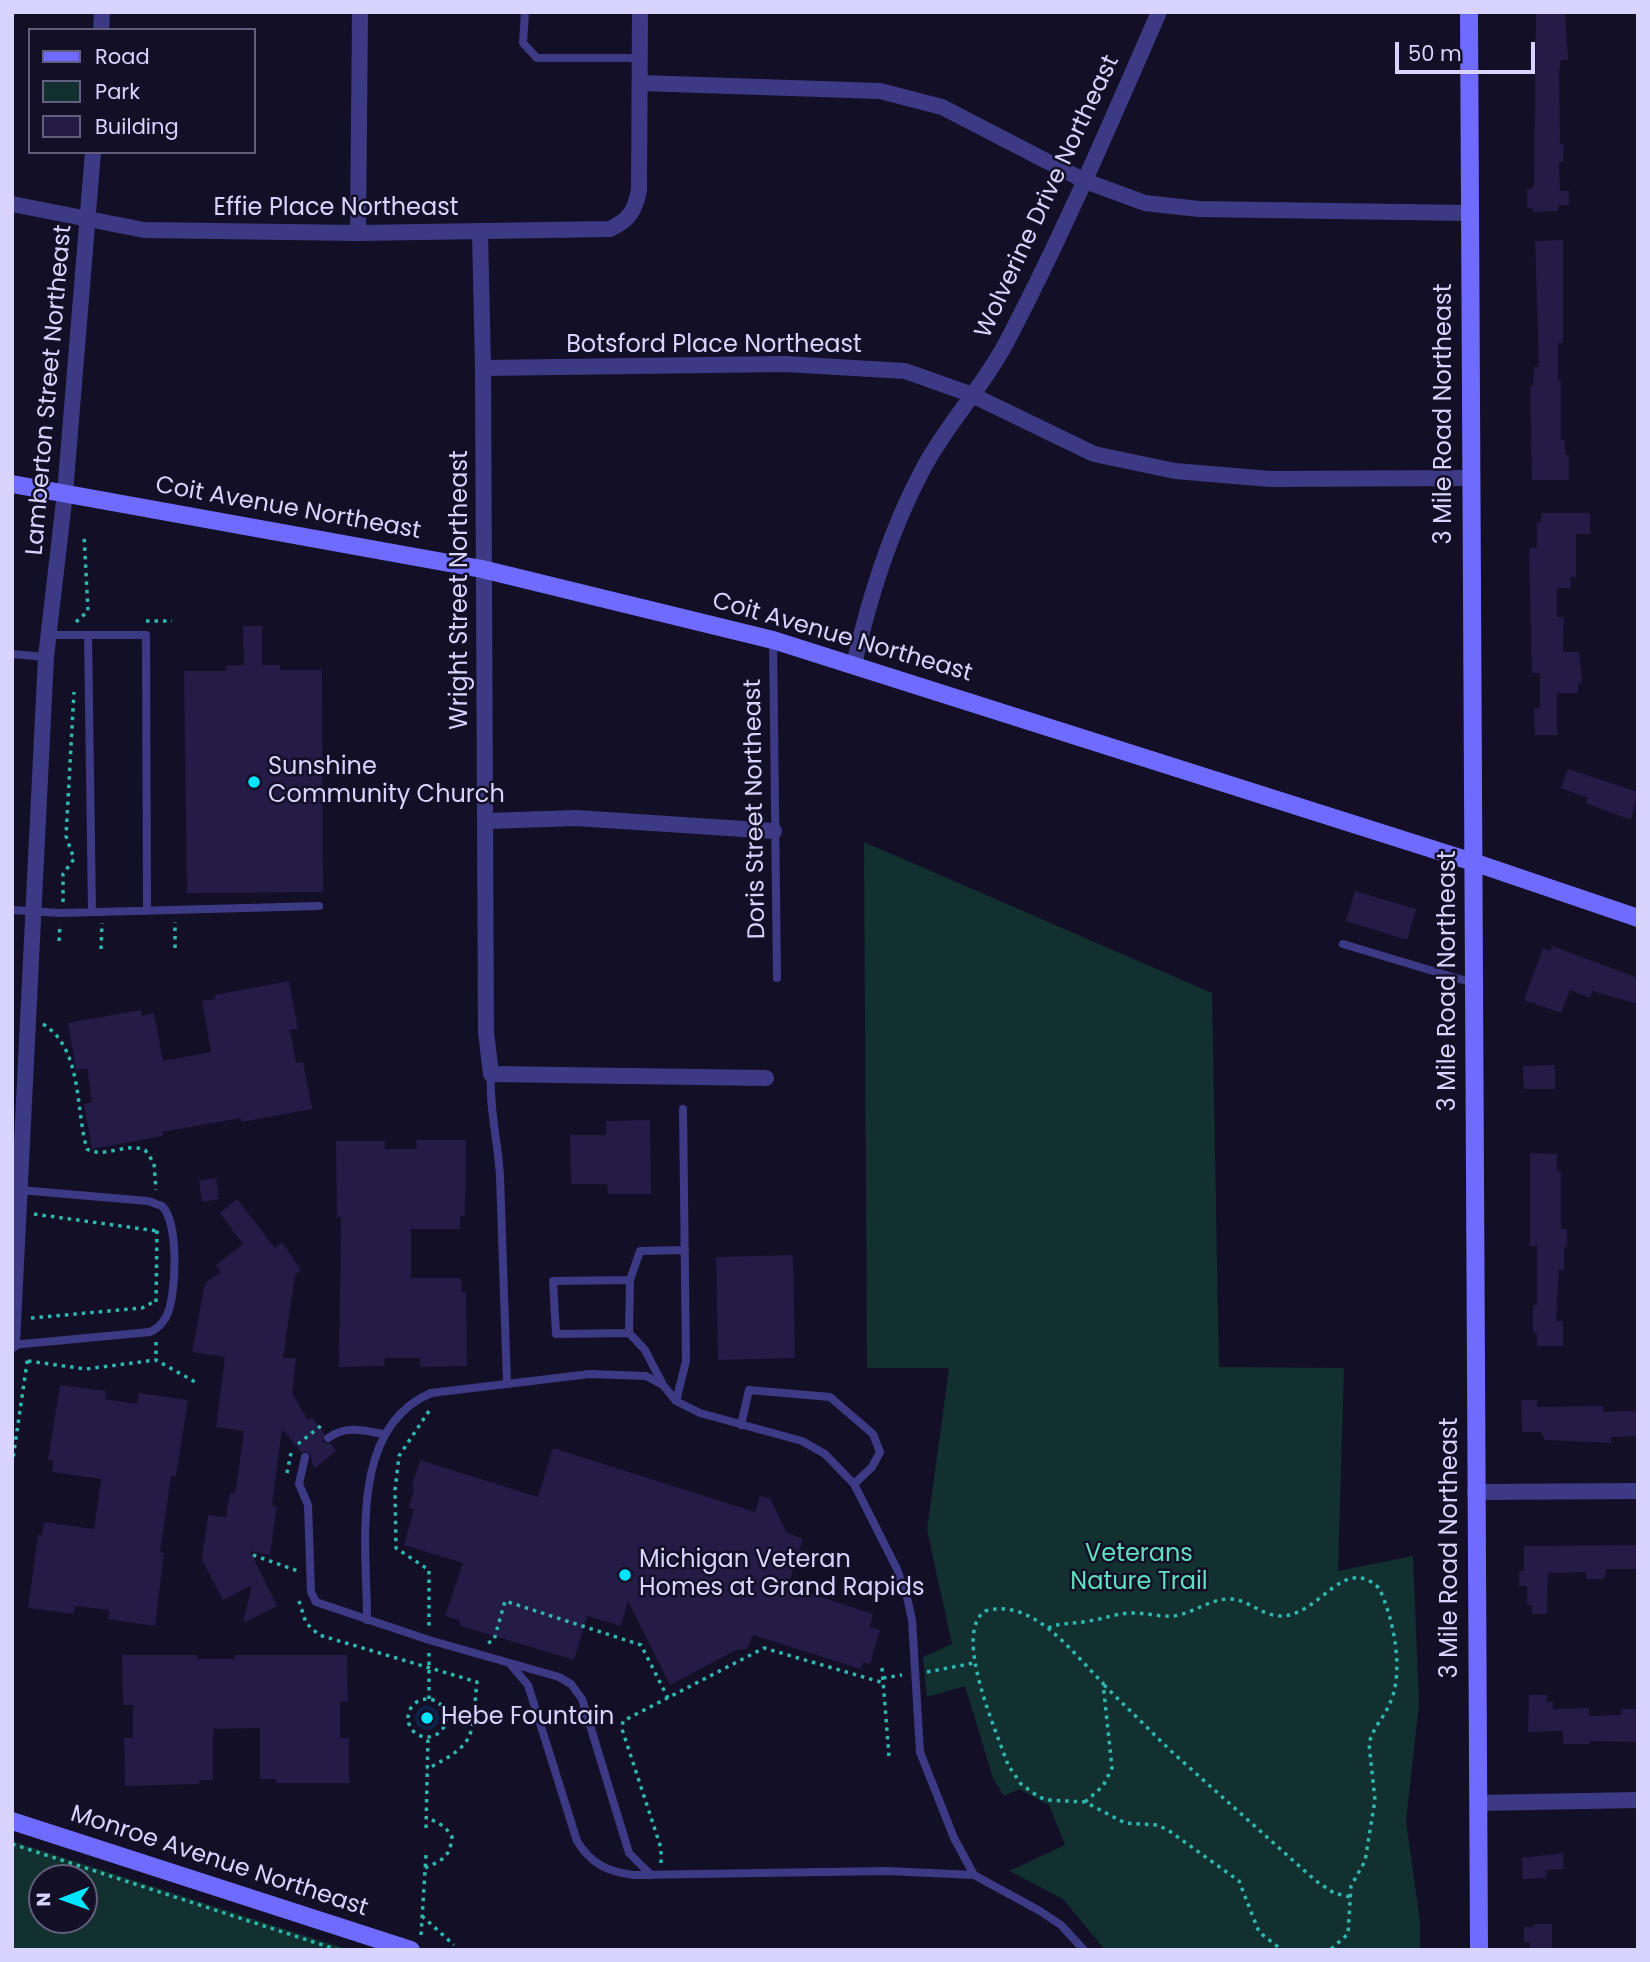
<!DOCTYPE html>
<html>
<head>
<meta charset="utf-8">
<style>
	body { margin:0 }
	#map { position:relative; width:1650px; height:1962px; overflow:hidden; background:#130f26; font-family:Poppins,sans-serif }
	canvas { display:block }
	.frame { position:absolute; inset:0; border:14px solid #d9d4ff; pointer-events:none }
	.legend { position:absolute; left:28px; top:28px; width:228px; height:126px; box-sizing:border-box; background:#130f26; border:2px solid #625e7d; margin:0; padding:9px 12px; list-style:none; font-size:21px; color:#d9d4ff }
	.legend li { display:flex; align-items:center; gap:14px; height:35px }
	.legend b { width:35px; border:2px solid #625e7d }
	.north { position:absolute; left:28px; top:1864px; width:70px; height:70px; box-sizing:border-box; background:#130f26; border:2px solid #625e7d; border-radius:50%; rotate:269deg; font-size:19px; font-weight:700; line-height:28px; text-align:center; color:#d9d4ff }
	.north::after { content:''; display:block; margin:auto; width:24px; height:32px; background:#00e5ff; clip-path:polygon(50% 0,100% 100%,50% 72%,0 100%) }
	.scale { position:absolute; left:1395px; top:42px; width:140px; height:32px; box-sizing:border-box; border:4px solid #d9d4ff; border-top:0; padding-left:9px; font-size:21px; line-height:24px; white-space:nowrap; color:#d9d4ff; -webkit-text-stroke:5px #130f26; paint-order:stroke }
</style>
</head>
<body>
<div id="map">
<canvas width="1650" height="1962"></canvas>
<div class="frame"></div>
<ul class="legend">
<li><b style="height:9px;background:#6f6bff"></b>Road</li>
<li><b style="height:19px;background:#12302f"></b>Park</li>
<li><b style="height:19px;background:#241b47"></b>Building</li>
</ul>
<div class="north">N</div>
<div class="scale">50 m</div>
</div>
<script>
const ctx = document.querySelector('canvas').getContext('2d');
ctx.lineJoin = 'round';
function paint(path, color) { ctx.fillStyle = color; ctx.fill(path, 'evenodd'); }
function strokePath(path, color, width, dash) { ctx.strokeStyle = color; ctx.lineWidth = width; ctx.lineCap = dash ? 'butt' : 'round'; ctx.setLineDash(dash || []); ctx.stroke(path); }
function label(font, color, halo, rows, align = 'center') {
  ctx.font = font + ' Poppins,sans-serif'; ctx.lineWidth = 5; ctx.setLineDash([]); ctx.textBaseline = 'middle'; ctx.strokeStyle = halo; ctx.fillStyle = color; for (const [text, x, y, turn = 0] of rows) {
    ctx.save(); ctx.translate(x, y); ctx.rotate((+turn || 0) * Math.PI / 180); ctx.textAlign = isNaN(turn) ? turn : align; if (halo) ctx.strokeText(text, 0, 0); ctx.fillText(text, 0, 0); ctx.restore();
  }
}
const green = new Path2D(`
	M864,842L1212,993L1219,1367L1344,1368L1338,1571L1413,1556L1419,1704L1406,1821L1420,1921V1950H1105L1063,1899L1009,1871L1065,1845L1049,1805L1019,1789L1004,1796L993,1778L965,1686L927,1697L923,1657L952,1644L927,1530L949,1368H867Z
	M12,1841L319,1940L350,1950H12ZM42,1878H84V1920H42Z`);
const water = new Path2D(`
	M415 1718a12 12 0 1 1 24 0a12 12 0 1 1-24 0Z`);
const building = new Path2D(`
	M1536,12H1565L1568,60H1561L1559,71L1560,144H1564L1563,162H1559L1560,191H1569V205H1559L1558,211L1533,212V208H1527V190L1534,187Z
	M1563,240V343H1558V381H1561V440H1565V455H1569V480H1532L1530,386H1533L1534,367H1539L1535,241Z
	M1541,513H1590V534H1576V577H1570L1571,588H1557V617H1564L1563,652H1579L1582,683H1578V693H1557V735H1535L1534,708H1540V673H1532L1529,555L1530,548H1537V522L1541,523Z
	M243,626H262V665H280V670H322L323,892L187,893L184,671H227L226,666L244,665Z
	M1568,769L1638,792L1631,820L1586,803L1588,798L1561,788Z
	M1355,891L1416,909L1407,940L1346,921Z
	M1552,946L1638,978V1004L1592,991L1590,998L1570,990L1561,1013L1524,1000L1543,948L1550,951Z
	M289,981L298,1029L290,1030L296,1063L303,1062L312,1109L242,1122L241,1118L162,1132L163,1136L92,1149L84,1104L92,1102L87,1068L76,1070L68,1023L141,1010L142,1016L154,1013L163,1061L211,1052L202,1001L215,999V995Z
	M1555,1065V1089H1524L1523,1066Z
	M650,1120L651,1194H608L607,1184H571L570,1135H606V1121Z
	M416,1140H466L465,1216H460V1229H411V1278H461L462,1292H466L467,1366L420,1367V1358H385L384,1366L339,1367L341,1217H337L336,1141H385V1149H417Z
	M1530,1153L1557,1154V1171H1561V1229H1567V1247L1564,1246V1270L1559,1269L1556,1321H1563V1346H1537V1333H1533V1305H1537V1246H1530Z
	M216,1178L219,1199L202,1202L199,1181Z
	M237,1199L275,1248L282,1242L301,1270L295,1275L283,1358H296L292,1393L308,1420L312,1417L324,1433L323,1442L331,1444L336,1451L314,1469L310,1453L301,1452L282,1429L272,1505L277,1506L270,1555L250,1551L277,1606L243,1623L252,1585L223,1600L202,1560L208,1515L226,1517L230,1493L235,1494L244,1431L216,1427L225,1357L192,1352L205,1283L221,1272L216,1265L243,1244L220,1213Z
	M793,1255L795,1358L718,1360L716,1257Z
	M60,1385L106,1391L105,1399L137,1404L139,1393L188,1400L176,1476H171L160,1553H164L155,1626L108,1619L109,1610L75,1606L74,1614L28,1608L38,1535H42L44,1522L94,1529L101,1479L52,1472L53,1460H48Z
	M1521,1400H1537V1407L1603,1406V1412L1638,1411V1436L1611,1437V1443L1545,1440L1541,1432H1522Z
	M553,1448L755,1512L760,1496L770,1498L787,1533L803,1539L788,1586L873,1614L870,1627L880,1630L870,1664L863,1662L861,1669L753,1635L747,1649L736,1650L670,1685L628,1601L621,1626L587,1616L574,1660L461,1626L459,1620L445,1616L463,1563L404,1545L414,1509L409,1508L414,1489L412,1485L420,1460L538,1497Z
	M1638,1545V1569H1606L1604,1579H1586V1572L1548,1573L1547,1614H1532V1605H1527V1586H1519V1571H1524V1546Z
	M122,1655H197L198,1659H234L235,1655H347L348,1702L340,1701V1738H349V1783H276V1779H260V1728L213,1729V1780H199V1784L125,1786L124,1738H133V1705H123Z
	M1529,1695H1547V1702H1553V1709L1589,1708V1716L1621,1715V1709H1638V1742L1590,1741V1744H1563V1731L1528,1732Z
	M1563,1853L1564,1869L1546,1870V1878L1523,1879L1522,1858Z
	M1534,1924H1552V1950H1530V1942H1524V1927H1534Z`);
const path = new Path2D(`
	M146,621H172
	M76,622L88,611L84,535
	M63,902V874L74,859L66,836L74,692
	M59,941L60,924
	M175,948V922
	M101,949L102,923
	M43,1024C83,1049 75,1109 87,1149C103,1159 127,1142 145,1150L154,1163L156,1190
	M34,1214L157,1231
	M156,1302L157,1230
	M31,1318L142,1308L155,1301
	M156,1342V1360
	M28,1361L86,1369L156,1360L197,1383
	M429,1411L399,1456L395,1490L396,1548L429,1570V1627
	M298,1444L322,1425
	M12,1465L28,1356
	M287,1473L291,1453
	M253,1555L298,1571
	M299,1601L306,1623L319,1635L477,1682C471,1737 479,1742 427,1769
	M1048,1628C1062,1622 1074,1624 1089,1621C1103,1619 1117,1613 1132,1613C1146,1613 1160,1617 1174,1616C1194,1613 1211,1598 1231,1599C1249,1600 1262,1616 1281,1616C1321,1615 1343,1554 1379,1588C1394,1619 1405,1674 1389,1705C1383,1719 1372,1729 1369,1744L1375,1800L1365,1861L1351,1886L1348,1934L1330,1950
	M488,1643L494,1640L505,1601L641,1645L668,1698
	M882,1668L889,1756
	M927,1672L974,1663
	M883,1678L902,1675
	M1104,1685L1172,1752L1316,1881L1334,1893L1350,1897
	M429,1699V1653
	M408 1718a19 19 0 1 1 38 0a19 19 0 1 1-38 0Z
	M1085,1802L1103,1786L1112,1768L1103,1683C1073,1654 1034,1597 985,1611C952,1634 997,1732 1008,1765L1021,1784L1039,1797L1048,1800L1085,1802L1125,1823L1157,1825L1168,1830L1239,1881L1259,1932L1282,1950
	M426,1828L428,1737
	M12,1844L338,1950
	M661,1863V1848L622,1729L623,1721L764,1648L884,1683
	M425,1868C443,1860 450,1857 452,1837L445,1827L427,1817
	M422,1916L454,1945
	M421,1935L426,1855`);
const lane = new Path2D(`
	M525,12L523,43L537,58H641
	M49,635H146L147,911
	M88,635L92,912
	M773,640L777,978
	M12,654L46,657
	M12,910L61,913L319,906
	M1343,944L1473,983
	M491,1074C489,1109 498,1141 500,1176L507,1383
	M630,1280L553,1281L556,1334L629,1333L645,1350L662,1383
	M629,1333L630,1280L640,1251L685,1250
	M12,1345L150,1332C157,1329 162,1324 166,1317C177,1297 179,1222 162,1206L148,1201L19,1190
	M676,1401L686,1361L683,1109
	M741,1425L749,1390L830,1397L873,1434L880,1452L872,1467L854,1484
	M328,1438C346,1425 363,1430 383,1434
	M305,1457L299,1484L308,1505L311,1592L316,1602L429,1640L559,1677L571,1684L582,1699L629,1853L651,1875
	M367,1620C367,1547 348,1428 431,1393L590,1374L646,1376L663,1385L676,1401L700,1413L802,1441L825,1454L854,1484L897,1569L907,1597L912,1620L920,1752L954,1838L974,1875L1040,1911L1061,1925L1084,1950
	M511,1665L528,1685L577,1841C591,1864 608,1872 634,1875L887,1871L974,1875`);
const street = new Path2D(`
	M101,30L102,12
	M641,83L880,91L942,107L1085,181L1145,203L1199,209L1469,213
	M12,204L144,230L358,233L610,229C629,220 635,211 639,190L640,12
	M480,232L483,368L486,1032L491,1074L766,1078
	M358,233L360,12
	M483,368L785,364L905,371L970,394L1094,454L1175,471L1270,479L1470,478
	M854,664C870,596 890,531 923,469C946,425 982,388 1005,345C1062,237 1110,124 1159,12
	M487,821L576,818L774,831
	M12,1344L46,657L65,493L93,152
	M1475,1492L1638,1491
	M1478,1803L1638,1800`);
const secondary = new Path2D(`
	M1469,12L1479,1950
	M12,484L482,569L773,640L1473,862L1638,918
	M12,1821L411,1950`);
const markers = [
	[254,782,7,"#00e5ff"],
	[625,1575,7,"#00e5ff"],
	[427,1718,7,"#00e5ff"]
];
const streetNames = [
	["Wolverine Drive Northeast",1048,197,-65],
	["Effie Place Northeast",336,209],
	["Botsford Place Northeast",714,346],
	["Lamberton Street Northeast",50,390,-85],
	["3 Mile Road Northeast",1445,414,-90],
	["Coit Avenue Northeast",288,509,10],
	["Wright Street Northeast",461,590,-90],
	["Coit Avenue Northeast",842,638,16],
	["Doris Street Northeast",756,809,-91],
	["3 Mile Road Northeast",1449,981,-90],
	["3 Mile Road Northeast",1451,1548,-90],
	["Monroe Avenue Northeast",219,1862,18]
];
const poiNames = [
	["Sunshine",268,768],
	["Community Church",268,796],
	["Michigan Veteran",639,1561],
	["Homes at Grand Rapids",639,1589],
	["Hebe Fountain",441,1718]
];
const parkNames = [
	["Veterans",1139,1555],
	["Nature Trail",1139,1583]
];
paint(green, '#12302f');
paint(water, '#0c2248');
paint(building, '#241b47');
strokePath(path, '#2fb8b0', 3.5, [3.5, 5]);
strokePath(lane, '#3d3a85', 8);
strokePath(street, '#3d3a85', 16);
strokePath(secondary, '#6f6bff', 18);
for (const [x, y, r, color] of markers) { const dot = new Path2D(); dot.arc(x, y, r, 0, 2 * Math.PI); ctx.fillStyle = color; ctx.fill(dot); strokePath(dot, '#130f26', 2.5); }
label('24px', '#d9d4ff', '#130f26', streetNames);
label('24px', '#d9d4ff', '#130f26', poiNames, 'left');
label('24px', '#5fe0c0', '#130f26', parkNames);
</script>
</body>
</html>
